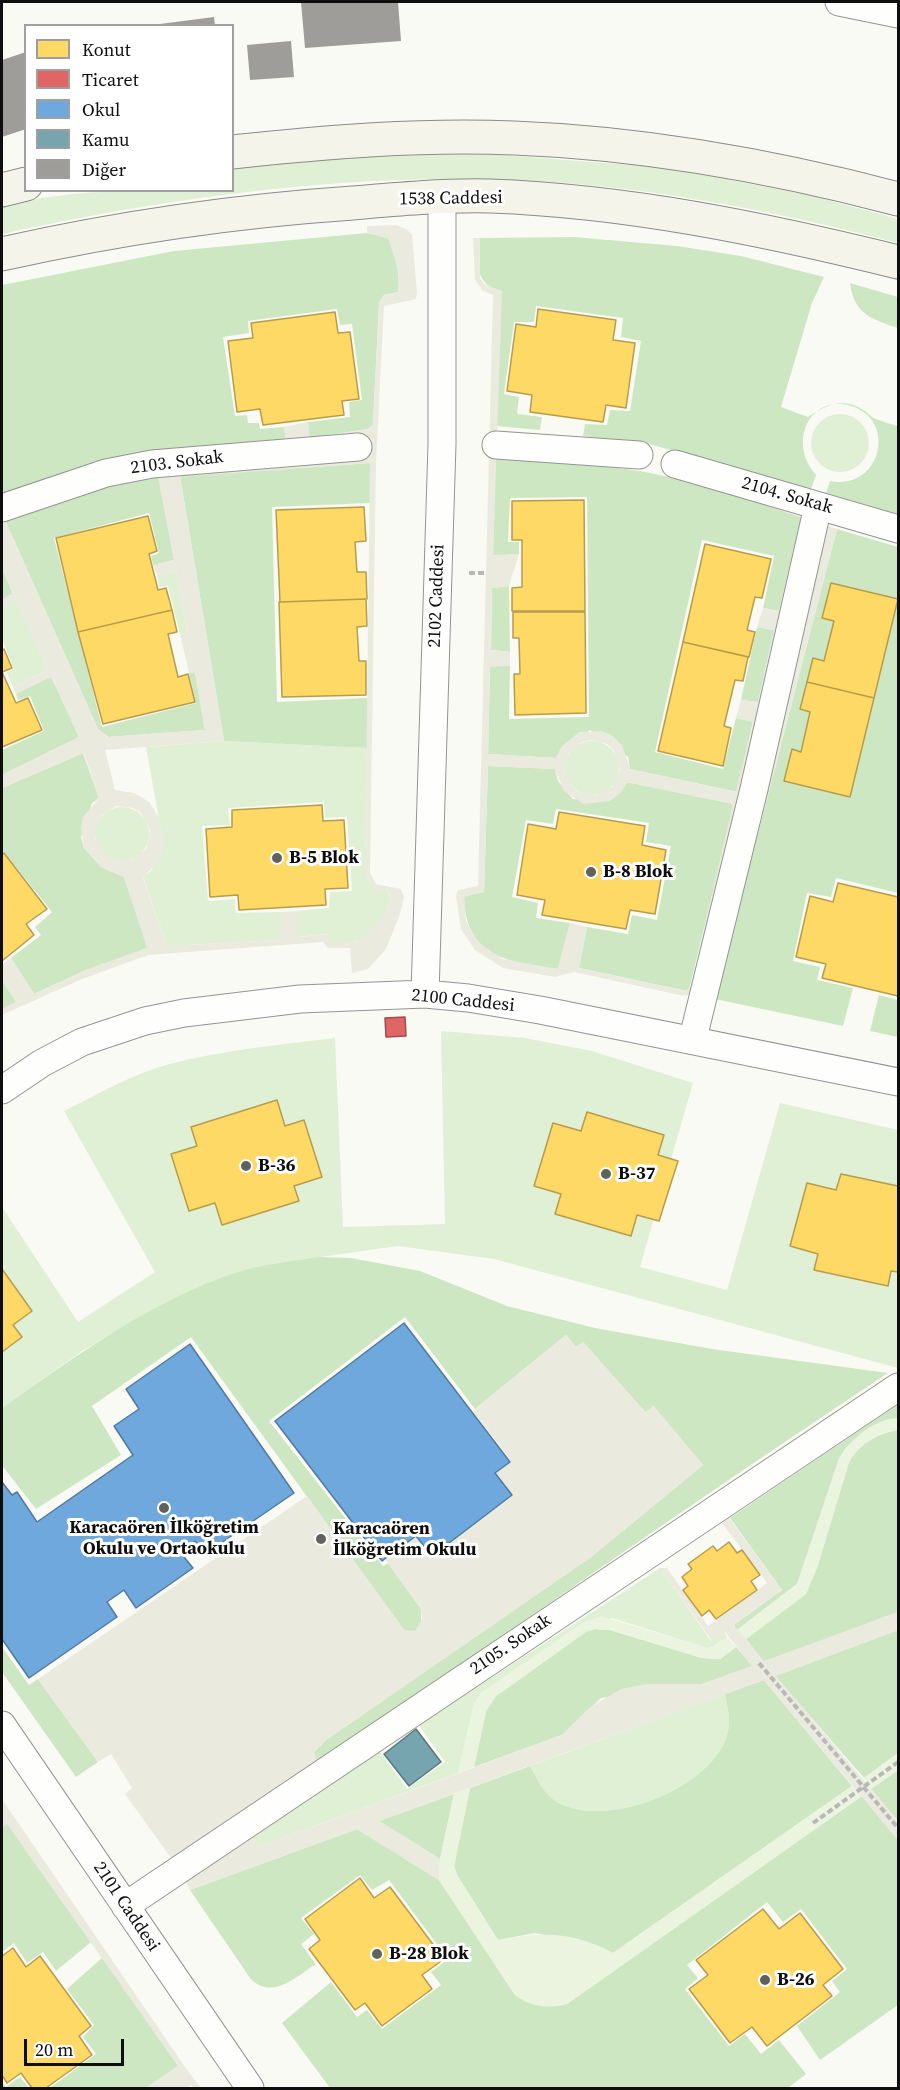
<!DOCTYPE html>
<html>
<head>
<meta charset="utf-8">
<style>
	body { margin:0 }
	#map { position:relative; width:900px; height:2090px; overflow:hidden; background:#fafaf4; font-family:"Source Serif 4",serif }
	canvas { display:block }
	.frame { position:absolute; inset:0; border:3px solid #0e0e0e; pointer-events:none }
	.legend { position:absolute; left:24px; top:24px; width:210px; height:168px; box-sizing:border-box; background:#fff; border:2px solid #9f9f9f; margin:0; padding:8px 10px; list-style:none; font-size:18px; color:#0e0e0e }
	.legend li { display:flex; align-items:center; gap:12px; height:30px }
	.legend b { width:30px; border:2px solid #9f9f9f }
	.scale { position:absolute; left:24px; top:2039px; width:100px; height:27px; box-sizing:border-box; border:3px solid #0e0e0e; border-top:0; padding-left:8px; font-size:18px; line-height:21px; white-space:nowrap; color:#0e0e0e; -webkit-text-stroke:4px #fff; paint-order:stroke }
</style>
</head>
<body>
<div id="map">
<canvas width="900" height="2090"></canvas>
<div class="frame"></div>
<ul class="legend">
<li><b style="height:16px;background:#ffd966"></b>Konut</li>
<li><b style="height:16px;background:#e06666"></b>Ticaret</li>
<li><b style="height:16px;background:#6fa8dc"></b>Okul</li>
<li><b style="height:16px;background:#76a5af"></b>Kamu</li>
<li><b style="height:16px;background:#9e9d99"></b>Diğer</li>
</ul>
<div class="scale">20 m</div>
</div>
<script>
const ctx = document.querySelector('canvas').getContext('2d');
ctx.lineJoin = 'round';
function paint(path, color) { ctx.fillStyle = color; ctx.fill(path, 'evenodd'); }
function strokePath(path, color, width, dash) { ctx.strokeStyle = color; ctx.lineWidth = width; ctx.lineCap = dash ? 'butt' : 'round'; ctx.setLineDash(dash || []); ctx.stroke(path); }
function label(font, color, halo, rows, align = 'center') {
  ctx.font = font + ' "Source Serif 4",serif'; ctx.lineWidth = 6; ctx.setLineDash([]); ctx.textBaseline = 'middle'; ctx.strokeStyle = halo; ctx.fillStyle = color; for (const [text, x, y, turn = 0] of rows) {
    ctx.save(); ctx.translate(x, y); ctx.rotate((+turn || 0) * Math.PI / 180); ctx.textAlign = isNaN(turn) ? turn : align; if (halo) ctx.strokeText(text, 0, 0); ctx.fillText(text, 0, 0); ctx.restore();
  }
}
const green = new Path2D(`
	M477,153L668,168L813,196L898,219V243C802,218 707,198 608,187C409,165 197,191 2,234V206C78,187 155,191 232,190L233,166L315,159Z
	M811 443a29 29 0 1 1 58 0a29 29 0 1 1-58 0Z
	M176,571L187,632L180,634L168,586L159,587L157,575Z
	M16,599L48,670L13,687L7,672L14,669L2,639V608Z
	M565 768a27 27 0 1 1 54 0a27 27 0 1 1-54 0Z
	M224,741L367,748L365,874L372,887L388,893L391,899C388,913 369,939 354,942C346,943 337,943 329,943L328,934L296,937L297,911L329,908L330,892L352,891L347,817L325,818L324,802L228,808L230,825L202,826L208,901L235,899L236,913L281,912V940L167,946L143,877L151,871L163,842L146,747Z
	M95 834a27 27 0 1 1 54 0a27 27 0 1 1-54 0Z
	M441,1031L525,1038L592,1051L693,1083L640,1267L727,1290L780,1103L898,1130V1368L494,1259L398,1246L278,1263L241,1271L201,1287L147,1313L82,1351L2,1408V1207L78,1322L155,1272L64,1111C97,1095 130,1075 166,1065C221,1050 279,1045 335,1038L343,1227L445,1224Z
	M660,1568L711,1641L724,1632L727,1637L713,1647L707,1648L612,1618L474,1704L458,1773L258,1847L252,1836L379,1750L407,1789L445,1762L419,1725Z
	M725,1694C727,1706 731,1719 728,1731C717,1787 603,1833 554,1800C543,1792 536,1777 530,1766Z`);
const forest = new Path2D(`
	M367,233L388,238C395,255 401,273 398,292L384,295L379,303L373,425L368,429L309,438L308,422L350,417L349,402L362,400L352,324L340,325L337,309L248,321L249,333L223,337L235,416L247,415L248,423H259L260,429L284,427L286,440L2,494V285L174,251Z
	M574,237L677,246L741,256L824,277L812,303L781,407L808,417C826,405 844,396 865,411C869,414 871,417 876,419C883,422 891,424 898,426V515L826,493L830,481C881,491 898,420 851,406C810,394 787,442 816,475L811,489L649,444L583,436L585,424L607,425L610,410L630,411L641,341L621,337L623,318L536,306L534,322H514L504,394L519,397L517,414L542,417L540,430L496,426L501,292C472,281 479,265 480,238Z
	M850,283L898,297V328C871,319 854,314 850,283Z
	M495,459C536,462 579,463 619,468C681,476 742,498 801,517L779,611L763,608L774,556L702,540L655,752L723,769L736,718L753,721L737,792L630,769L628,757L590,730L556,758L488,754L490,666H510L509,719L589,717L587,497L510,498L508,542H519V554L493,556Z
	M370,463V503L272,507L277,702L367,698V748L224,741L180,476Z
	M158,475L174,560L153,565L151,556L159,553L149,513L54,538L102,727L196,703L189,673L195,672L205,730L108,737L98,729L5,520L91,489Z
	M837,529L898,547V893L836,878L831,897L807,893L793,961L820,967L817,980L853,988L843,1026L715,999Z
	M2,568L13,594L2,600Z
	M509,586L510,652L491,650L492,588Z
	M757,627L774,630L758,702L741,700Z
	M51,676L79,737L2,775V750L44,731L30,696L18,700L16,694Z
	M83,753L99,798L92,803L81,837L84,848L101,867L124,877L148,948L86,970L34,994L11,958L41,935L35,927L52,912L4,852L2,853V788Z
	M488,766L555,769L558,781L573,799L620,793L627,782L734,804L690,986L687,991L579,968L587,927L628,934L632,915L657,920L671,846L646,842L649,823L556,809L553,824L526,820L512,897L538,903L536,918L570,923L558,969C509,962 465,958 464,896L484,892Z
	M2,980L16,1002L2,1009Z
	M879,995L898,1000V1037L870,1031Z
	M318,1257L351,1258L420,1271L507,1306L595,1328L712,1349L888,1373C696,1500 507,1633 317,1764L314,1752L326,1740L591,1557L703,1465L653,1406L646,1413L583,1342L576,1347L566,1335L475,1409L405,1317L269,1421L383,1566L388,1563L421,1609V1625C417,1633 411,1633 404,1630L191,1337L92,1406L121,1455L36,1509L4,1468L2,1469V1408C76,1356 153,1299 241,1271C266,1264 292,1261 318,1257Z
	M898,1404V1418L861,1434L845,1449L797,1584L737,1630L734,1625L782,1590L730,1518Z
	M898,1430V1612L764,1662L746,1639L806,1594L818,1565L849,1462C860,1443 877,1434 898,1430Z
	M595,1629L610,1630L702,1658L720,1659L736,1647L753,1666L702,1684L601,1698L562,1735L474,1767L486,1711L496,1696L586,1632Z
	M898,1630V1753L864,1778L775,1676Z
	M2,1647L29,1685L38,1679L98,1762L76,1777L2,1672Z
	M764,1680L852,1786L613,1953L603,1948L535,1933L498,1940L457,1875L454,1866L470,1788L530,1766C536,1777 543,1792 554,1800C603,1833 717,1787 728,1731C731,1719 727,1706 725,1694Z
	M898,1770V1821L871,1789Z
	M454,1794L440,1859L379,1821Z
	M862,1796L898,1840V2005L820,2060L797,2026L840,1992L832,1981L847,1969L801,1909L783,1922L767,1902L687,1965L698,1978L685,1989L729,2046L745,2034L761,2054L779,2040L806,2074L788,2088H330L282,2023L331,1982L357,2017L367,2010L382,2029L441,1985L431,1972L448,1959L389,1880L372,1890L360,1875L301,1918L314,1934L301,1944L316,1964C296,1977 271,2001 250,1978L190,1890L357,1829L439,1880L515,1995L535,2005L567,2004Z
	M7,1823L91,1942L56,1971L43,1952L27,1963L14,1943L2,1952V1827Z
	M103,1957L178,2066L146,2088H50L96,2054L83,2037L94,2025L67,1989Z
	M20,2077L29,2088H2V2082L6,2087Z`);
const pitch = new Path2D(`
	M898,1418V1430C877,1434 860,1443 849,1462L818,1565L806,1594L746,1639L737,1630L797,1584L839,1458C851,1439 874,1419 898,1418Z
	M601,1616L707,1648L714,1647L727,1637L736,1647L720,1659L702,1658L611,1630L595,1629L586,1632L496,1696L486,1711L474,1767L458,1773L474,1704L480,1693L582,1623Z
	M898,1753V1770L871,1789L864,1778Z
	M852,1786L862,1796L567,2004C549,2009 530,2007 515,1995L439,1880L440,1859L454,1794L470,1788L454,1866L457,1875L498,1940C543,1932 572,1931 613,1953Z`);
const plaza = new Path2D(`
	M396,225L406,229L412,234L417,293L416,299L384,306L376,462L370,873L376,884L401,889L404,897L400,914L386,949L368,969L352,973L350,948H328L323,942L148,955L82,979L2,1015V1009L16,1002L2,980V965L11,958L34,994L86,970L147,948L124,877L101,867L84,848L81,827L83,817L99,798L84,753L2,788V775L79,737L51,677L16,694L13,687L48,670L16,600L2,608V600L13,593L2,568V494L286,440L284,427L308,422L310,438L368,429L373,425L379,302L384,295L398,292L399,284L398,269L388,238L367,233V226ZM370,463L365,874L372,887L390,895L388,908L365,936L356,942L330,943L329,934L297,937V911L281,912V940L167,946L143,878L162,857L163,842L159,818L150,803L143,798L134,793L115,790L105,750L224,741L180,477ZM158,476L174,560L153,565L157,575L176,571L187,632L180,634L189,673L195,672L205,730L107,737L98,729L5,520L124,479ZM116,806L133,808L141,813L150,830L146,849L131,860L112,859L104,854L95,839V831L102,815Z
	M473,238H480V278L484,284L502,291L493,555L519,554L509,586L492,588L491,650L510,652V666L490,667L488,754L556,758L561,747L579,732L602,731L613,736L622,745L630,769L736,792L753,722L736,718L741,700L758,702L774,630L757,627L763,608L779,611L801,517L837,529L715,999L691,994L684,996L574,972L555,977L503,968L475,950L461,929L456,896L458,890L478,886L493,295L483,291L475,280ZM591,740L607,744L614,751L620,770L612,787L596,795L577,791L571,785L565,769L569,753L582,742ZM488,766L555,769L564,791L584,804L610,801L620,793L627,782L733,804L691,986L686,991L579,968L587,927L570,923L558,969L502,959L478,942L466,921L464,897L484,892Z
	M566,1335L576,1347L583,1342L645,1412L654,1406L703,1465L591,1557L326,1740L314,1752L317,1764L178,1860L171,1858L125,1794L132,1788L111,1754L98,1762L38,1679L307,1496L404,1630L415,1631L422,1619L421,1609L386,1560L416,1536L432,1556L512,1495L496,1473L511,1461L473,1411Z
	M729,1518L782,1590L734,1625L764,1661L898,1612V1630L776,1676L898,1821V1840L764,1680L379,1821L440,1859L439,1880L357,1829L190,1890L185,1880L252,1836L258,1847L562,1735L589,1708L621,1689L648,1684H702L752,1666L725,1632L712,1641L660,1568H667L708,1626L767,1583L722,1523Z
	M2,1799L185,2067L201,2088H194L191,2085L186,2088H146L178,2066L7,1824L2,1827Z`);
const homes = new Path2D(`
	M538,309L616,320L613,340L635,343L626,408L606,405L603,422L530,412L532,395L507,391L516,324L536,327Z
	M335,312L338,333L350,332L359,399L342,401L344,415L263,425L260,409L237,412L228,341L253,338L251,323Z
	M584,500L585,611H512V588L522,587V540H512V501Z
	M364,507L366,541L355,542L357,572H366L367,599L280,602L276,510Z
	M148,516L157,551L149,554L158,590L166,588L172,610L78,632L56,538Z
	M705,544L771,559L762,598L755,597L747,630L755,632L749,657L683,642Z
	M831,583L898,599L874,698L807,682L813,658L824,661L834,621L822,618Z
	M366,599L367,626L357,627L359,661H366V695L282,697L279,602Z
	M172,610L177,632L168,634L178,677L188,674L195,702L103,724L78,632Z
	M513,612H585L586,713L515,715L514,674H520L519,638H513Z
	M683,642L748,657L743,681L735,680L724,726L731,728L723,766L658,751Z
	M4,649L12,668L2,672L16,703L28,698L42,730L2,747V651Z
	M807,682L874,698L850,797L784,781L792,749L801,752L810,712L800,709Z
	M322,805L323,821L344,820L348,888L325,889L326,905L239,910L238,895L210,897L206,829L232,827V810Z
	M559,812L645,826L642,845L666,850L655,914L630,910L626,929L542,915L545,900L517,895L528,824L556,829Z
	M4,853L47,909L26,924L34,935L2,961V855Z
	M838,883L898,897V996L822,978L826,964L796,957L810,896L833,902Z
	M277,1100L285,1126L304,1120L322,1177L294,1186L299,1201L222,1225L215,1203L189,1211L171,1154L197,1146L191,1127Z
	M587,1112L664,1135L658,1155L678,1161L659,1221L637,1215L631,1236L555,1214L561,1194L534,1186L553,1123L581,1131Z
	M841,1174L898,1186V1272L891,1271L888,1286L814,1270L818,1254L790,1246L807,1183L836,1190Z
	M2,1269L32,1311L13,1325L22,1337L2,1352Z
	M729,1542L737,1553L742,1550L760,1575L751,1581L757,1590L716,1619L709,1610L702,1616L683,1590L688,1586L682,1577L692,1569L688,1564L713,1546L717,1551Z
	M360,1878L374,1898L390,1887L444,1959L422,1975L432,1989L382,2026L365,2003L355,2010L309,1949L320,1940L305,1919Z
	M763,1909L779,1929L800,1913L843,1969L823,1985L832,1996L767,2046L752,2027L730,2043L689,1989L708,1975L696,1960Z
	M13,1948L26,1967L40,1956L91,2026L79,2036L92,2055L46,2088H32L21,2073L7,2083L2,2075V1956Z`);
const shops = new Path2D(`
	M405,1017L406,1036L386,1037L385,1018Z`);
const schools = new Path2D(`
	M404,1323L510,1462L495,1473L512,1495L432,1556L416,1536L382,1561L275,1421Z
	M190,1344L294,1493L205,1554L195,1541L180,1552L193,1568L136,1608L124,1590L107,1602L117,1617L29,1678L2,1639V1482L12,1495L17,1492L37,1522L133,1455L114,1426L139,1409L126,1389Z`);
const public = new Path2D(`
	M416,1729L441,1762L409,1786L384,1754Z`);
const building = new Path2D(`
	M301,2H398L401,41L305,48Z
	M214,17L215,26H160V24Z
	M291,41L294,77L250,80L247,45Z
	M26,52V129L2,137V60Z`);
const path = new Path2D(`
	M469,573H486
	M759,1663L898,1828
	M813,1823L898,1762`);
const street = new Path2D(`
	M839,2L898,14
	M496,445L639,455
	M675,464L898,529
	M2,508L106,473L152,464L358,447
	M425,994L442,444V197
	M693,1038L754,789L818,506
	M2,1090L42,1063L82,1042L145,1021L184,1013L300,999L425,994L468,998L540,1010L898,1082
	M2,1725L250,2088
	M125,1906L898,1387`);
const secondary = new Path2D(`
	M232,152C326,142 420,134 514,138C644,143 773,166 898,199
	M2,190L26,184
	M2,254C118,228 234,211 353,203C398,199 444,195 490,196C628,201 764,229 898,262`);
const markers = [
	[277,858,6,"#61615e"],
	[591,872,6,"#61615e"],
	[246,1166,6,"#61615e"],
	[606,1174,6,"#61615e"],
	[164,1508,6,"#61615e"],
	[321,1539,6,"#61615e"],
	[377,1954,6,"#61615e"],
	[765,1980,6,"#61615e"]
];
const streetNames = [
	["1538 Caddesi",451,199,-1],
	["2103. Sokak",177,463,-7],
	["2104. Sokak",787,496,16],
	["2102 Caddesi",437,596,-88],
	["2100 Caddesi",463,1001,6],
	["2105. Sokak",511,1645,-34],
	["2101 Caddesi",126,1907,56]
];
const poiNames = [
	["B-5 Blok",289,858],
	["B-8 Blok",603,872],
	["B-36",258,1166],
	["B-37",618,1174],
	["Karacaören İlköğretim",164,1528,"center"],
	["Okulu ve Ortaokulu",164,1549,"center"],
	["Karacaören",333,1529],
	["İlköğretim Okulu",333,1550],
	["B-28 Blok",389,1954],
	["B-26",777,1980]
];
paint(green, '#dff0d5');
paint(forest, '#cee7c3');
paint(pitch, '#eaf4de');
paint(plaza, '#eaeadf');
paint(homes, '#ffd966');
strokePath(homes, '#b79c4c', 1.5);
paint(shops, '#e06666');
strokePath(shops, '#a14c4c', 1.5);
paint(schools, '#6fa8dc');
strokePath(schools, '#527a9e', 1.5);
paint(public, '#76a5af');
strokePath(public, '#57787f', 1.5);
paint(building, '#9e9d99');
strokePath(street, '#949492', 29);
strokePath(secondary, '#8b8b88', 35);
strokePath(path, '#b8b8b7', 4, [6, 3]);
strokePath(street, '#fefefd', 27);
strokePath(secondary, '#f4f4eb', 33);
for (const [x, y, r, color] of markers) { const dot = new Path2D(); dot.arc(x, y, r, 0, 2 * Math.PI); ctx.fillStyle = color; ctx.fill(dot); strokePath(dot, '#fff', 2); }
label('18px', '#0e0e0e', '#fff', streetNames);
label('bold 18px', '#0e0e0e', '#fff', poiNames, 'left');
</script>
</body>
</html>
